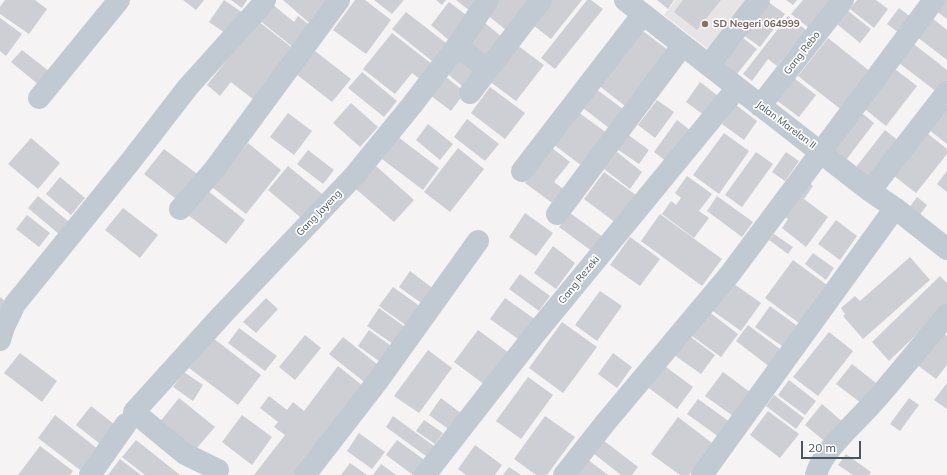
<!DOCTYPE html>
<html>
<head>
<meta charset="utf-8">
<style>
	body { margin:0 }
	#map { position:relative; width:947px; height:475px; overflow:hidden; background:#f5f3f3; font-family:Mulish,sans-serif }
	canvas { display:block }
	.scale { position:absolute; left:801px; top:441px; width:60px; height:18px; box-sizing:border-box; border:2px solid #4a5661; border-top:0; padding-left:5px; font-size:12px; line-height:14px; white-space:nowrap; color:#4a5661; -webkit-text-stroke:3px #fff; paint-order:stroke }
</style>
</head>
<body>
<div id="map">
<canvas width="947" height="475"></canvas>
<div class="scale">20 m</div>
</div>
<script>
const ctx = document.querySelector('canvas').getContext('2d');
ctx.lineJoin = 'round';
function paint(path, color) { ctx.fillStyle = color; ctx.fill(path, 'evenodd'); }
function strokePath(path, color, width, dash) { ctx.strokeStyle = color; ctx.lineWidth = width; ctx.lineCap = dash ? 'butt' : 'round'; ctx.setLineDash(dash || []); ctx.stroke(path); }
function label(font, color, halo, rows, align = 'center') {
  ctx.font = font + ' Mulish,sans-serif'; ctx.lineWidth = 3.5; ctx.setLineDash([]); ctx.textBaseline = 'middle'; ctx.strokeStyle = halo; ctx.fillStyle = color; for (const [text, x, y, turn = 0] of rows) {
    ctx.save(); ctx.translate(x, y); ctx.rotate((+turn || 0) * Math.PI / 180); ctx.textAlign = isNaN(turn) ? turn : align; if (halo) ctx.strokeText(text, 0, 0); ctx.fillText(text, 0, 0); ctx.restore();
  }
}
const education = new Path2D(`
	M676,0H753L712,52L664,15Z`);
const building = new Path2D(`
	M5,0H35L47,9L29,34L0,14V7Z
	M183,0H204L196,10Z
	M224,0L243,13L228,35L209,22Z
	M231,0H247L242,8Z
	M283,0H336L314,27Z
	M355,0H365L391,20L366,54L333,30Z
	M374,0H404L392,14Z
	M436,0H446L442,5Z
	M456,0H478L470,11Z
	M495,0H530L506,30L485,13Z
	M546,0H582L551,39L529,22Z
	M587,0H591L603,9L555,69L541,58Z
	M657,0H674L668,9Z
	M683,0H721L697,30L674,12Z
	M786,0H797L793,5Z
	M803,0H838L813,31L791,14Z
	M857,0H876L888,9L874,28L850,9Z
	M939,0H947V19L932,8Z
	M767,1L785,14L760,47L742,34Z
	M449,2L470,18L451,42L431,25Z
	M272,4L294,22L298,16L312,27L294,48L259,20Z
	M899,8L916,21L903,36L887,24Z
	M847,10L871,29L860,43L837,24Z
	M406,12L446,43L432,61L392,29Z
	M927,14L947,30V60L912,33Z
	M788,16L810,33L802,43L798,40L777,66L768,59L752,81L743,74Z
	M0,18L22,34L6,56L0,51Z
	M480,19L502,37L484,60L465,38Z
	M258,21L295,50L254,100L231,82L220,96L207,85Z
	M639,28L668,50L625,106L597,84Z
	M392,33L432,64L420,79L412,73L395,94L363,69Z
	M742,37L757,49L737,74L722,62Z
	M828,38L872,73L843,111L798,76Z
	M910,41L947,70V80L937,92L895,60Z
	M517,45L544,65L516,101L489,81Z
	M22,50L50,72L39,85L11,62Z
	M315,51L351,79L332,102L296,74Z
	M458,53L482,73L468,91L443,70Z
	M891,66L917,86L886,126L860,105Z
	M362,72L397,101L384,117L348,88Z
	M441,73L465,92L451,111L426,92Z
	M790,75L816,95L799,117L772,97Z
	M700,82L722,99L708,118L686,102Z
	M490,87L525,113L505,139L471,113Z
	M596,89L623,109L609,128L583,108Z
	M657,100L674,112L655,138L638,125Z
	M351,103L378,127L360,147L333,123Z
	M736,105L757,121L744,140L722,124Z
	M947,105V144L928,129Z
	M857,109L874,123L843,164L825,150Z
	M578,112L611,136L586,169L553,144Z
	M288,113L312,131L294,155L270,137Z
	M467,119L499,144L485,161L454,137Z
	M677,120L694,133L671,165L654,152Z
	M428,124L453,144L440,160L416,140Z
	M922,129L947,149V154L916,193L889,172Z
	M885,130L900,142L868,183L853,171Z
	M724,133L749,151L719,194L693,175Z
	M627,134L649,150L639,164L617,149Z
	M398,137L439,168L423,190L382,159Z
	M31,138L60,163L38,189L8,164Z
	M248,143L281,170L246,214L212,187Z
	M458,148L484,169L450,212L424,192Z
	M552,148L570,162L554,182L566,191L555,205L525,183Z
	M164,149L200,176L180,202L144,174Z
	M308,150L334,170L323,184L297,164Z
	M617,152L642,172L630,189L604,169Z
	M756,152L773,164L742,207L725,195Z
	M786,152L799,161L785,181L772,172Z
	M288,166L327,198L306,222L268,190Z
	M376,166L414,200L394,222L356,189Z
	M947,171V192L937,184Z
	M604,172L636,195L616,223L584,199Z
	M687,176L712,194L699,211L709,218L694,238L662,214L671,201L676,205L681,198L675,193Z
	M60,177L85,198L71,215L46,194Z
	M804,179L813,186L804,199L828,217L806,247L782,228L788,219L779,213Z
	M208,191L245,220L226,244L188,215Z
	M38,196L69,222L59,234L28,208Z
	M717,196L753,222L742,237L707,211Z
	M917,197L927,205L919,216L909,208Z
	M123,208L158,235L140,258L105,230Z
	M525,213L553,233L536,256L509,237Z
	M570,213L603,237L593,252L559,227Z
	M660,214L722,259L702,286L641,241Z
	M27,215L50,233L39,247L16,229Z
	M836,220L857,236L840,260L818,244Z
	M774,234L793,247L788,254L769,240Z
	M630,237L660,259L640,286L610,265Z
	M553,246L575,263L556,289L534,273Z
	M813,253L834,268L826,280L805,264Z
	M910,257L930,280L863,339L843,316L845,314L841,308L855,296L860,301Z
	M793,260L831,288L803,326L765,298Z
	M410,271L435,290L424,305L399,287Z
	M520,274L550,296L539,311L509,289Z
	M940,276L947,283V305L889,361L872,342Z
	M730,281L761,303L741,331L710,309Z
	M393,287L421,307L407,326L379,306Z
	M600,291L622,306L597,341L575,325Z
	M0,297L9,304L0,324Z
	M266,298L278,309L256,333L243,322Z
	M505,298L536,320L521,341L490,319Z
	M770,306L800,328L785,348L755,327Z
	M379,308L405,327L393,344L367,326Z
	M704,308L738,334L721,357L692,336Z
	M562,322L597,347L563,393L529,368Z
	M748,325L788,355L775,371L736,341Z
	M239,328L277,356L265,371L228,343Z
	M369,330L394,348L383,364L358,346Z
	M478,330L509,353L485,385L454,362Z
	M941,331L947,336V365L936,379L916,364Z
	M829,332L853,351L818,396L793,377Z
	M305,335L321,348L295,380L279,367Z
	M688,335L715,355L701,374L674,355Z
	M343,337L382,368L368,385L329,354Z
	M213,338L261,375L238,405L189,368Z
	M428,350L452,368L419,413L394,396Z
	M20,353L57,381L42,402L4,373Z
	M613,353L632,367L617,388L598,374Z
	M662,364L693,387L677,409L646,386Z
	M852,364L876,383L861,403L836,384Z
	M338,366L368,390L303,475H254L285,435L274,427L278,422L260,408L269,396L287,410L293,402L304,411Z
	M184,372L203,385L193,401L173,387Z
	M723,372L750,392L733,416L705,396Z
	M528,377L553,395L521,439L496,421Z
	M789,380L816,401L805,415L778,395Z
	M947,383V409L934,400Z
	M774,395L804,418L796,429L766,406Z
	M179,398L215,427L190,456L155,428Z
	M441,398L462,414L451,431L429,415Z
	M909,398L919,405L900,431L890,424Z
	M698,399L730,422L719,437L687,414Z
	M822,404L845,424L828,444L805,425Z
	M91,406L119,428L104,447L76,425Z
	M768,411L799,434L780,458L750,435Z
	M55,415L99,450L84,473L38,438Z
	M242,415L272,437L252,465L222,442Z
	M393,416L438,449L430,459L386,427Z
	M545,416L575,437L547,475H536L514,459Z
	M678,417L712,443L689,475H680L651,454Z
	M424,420L443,433L435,444L416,431Z
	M359,433L385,452L372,469L347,451Z
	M136,440L180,475H145L122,457Z
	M397,440L430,464L421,475H413L386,455Z
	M603,440L638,467L632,475H621L593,453Z
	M475,445L502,465L495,475H466L458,469Z
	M40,446L73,471L70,475H18Z
	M846,454L871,472L869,475H853L838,465Z
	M583,456L608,475H568Z
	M120,459L141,475H108Z
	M350,463L367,475H341Z
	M381,464L396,475H373Z
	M509,467L521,475H503Z`);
const minor = new Path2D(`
	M625,0L870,191L895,208L947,249
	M457,46L488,69
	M709,65L759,0
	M470,93L541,0
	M39,98L119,0
	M760,106L843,0
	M522,171L643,14
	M870,191L947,92
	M180,209L214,170L339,0
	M557,214L683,45
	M0,340L4,327L15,304L130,162L188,87L260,7L265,0
	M218,470L185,454L134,412L222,315L354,176L412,105L457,46L488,0
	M90,475L126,424
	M305,475L377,382L478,241
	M425,475L535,334L737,88
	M564,475L606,422L730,274L934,0
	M702,475L895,208
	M816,475C821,452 856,422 872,404C898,375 922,344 947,315`);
const markers = [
	[705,24,4,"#8d6e63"]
];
const educationNames = [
	["SD Negeri 064999",713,24]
];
const streetNames = [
	["Gang Rebo",802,53,-52],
	["Jalan Marelan II",786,125,37],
	["Gang Jayeng",319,213,-46],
	["Gang Rezeki",579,280,-51]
];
paint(education, '#e6e4e5');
paint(building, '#cdcfd5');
strokePath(minor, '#c1cad2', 22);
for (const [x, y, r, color] of markers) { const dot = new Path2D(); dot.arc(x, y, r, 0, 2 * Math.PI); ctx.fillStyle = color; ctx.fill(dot); strokePath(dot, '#fff', 1.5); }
label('bold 10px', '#785e54', '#fff', educationNames, 'left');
label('10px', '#4a5661', '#fff', streetNames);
</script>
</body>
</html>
